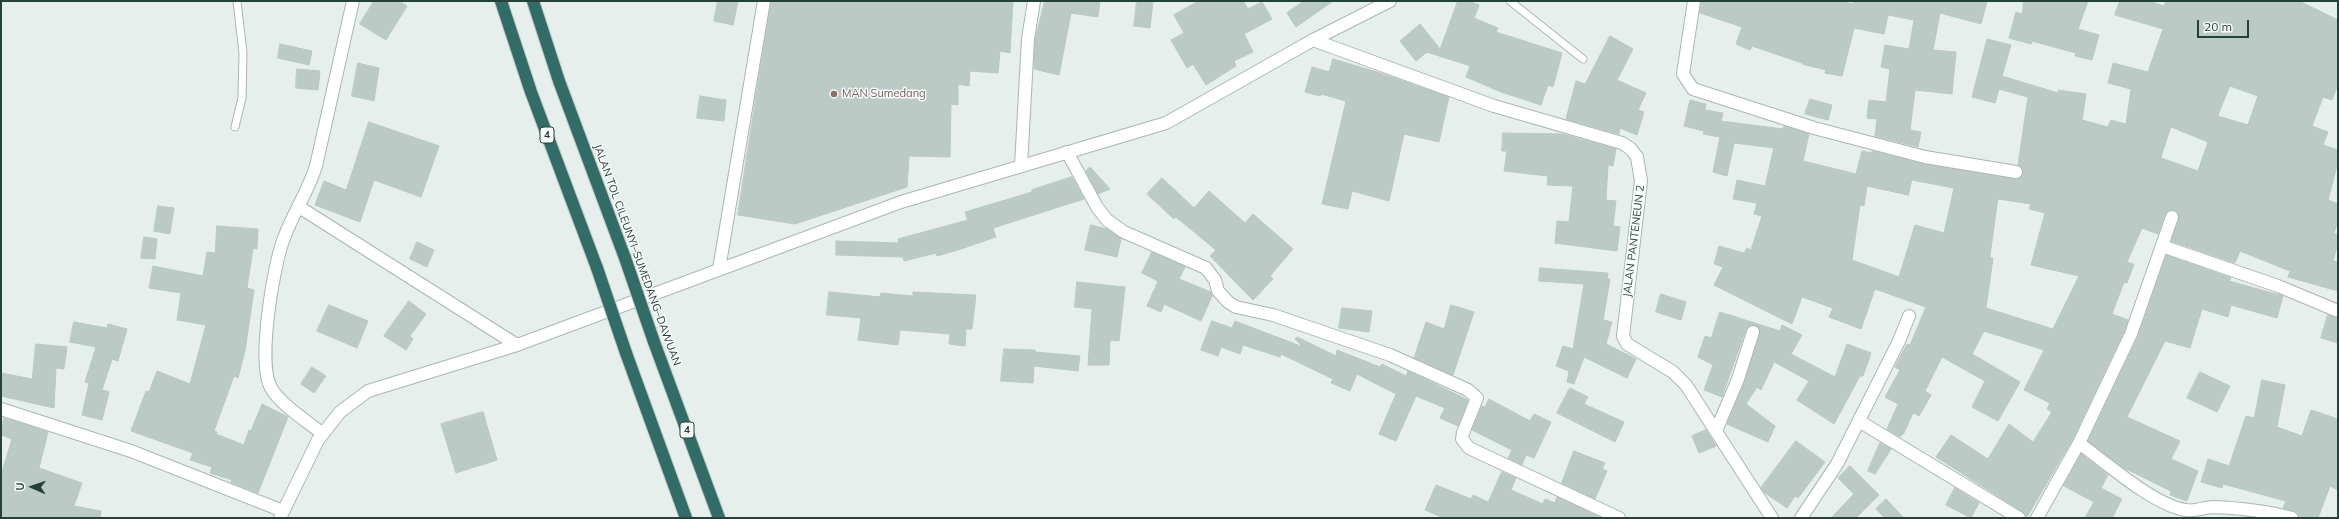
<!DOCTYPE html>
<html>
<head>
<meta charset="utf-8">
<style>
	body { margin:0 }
	#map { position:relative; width:2339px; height:519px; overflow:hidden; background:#e6efec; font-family:Mulish,sans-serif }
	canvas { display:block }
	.frame { position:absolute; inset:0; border:2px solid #25413c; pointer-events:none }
	.north { position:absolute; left:12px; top:467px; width:40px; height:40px; -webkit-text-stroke:3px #f7fbf9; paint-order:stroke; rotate:272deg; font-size:11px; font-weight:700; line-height:16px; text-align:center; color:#25413c }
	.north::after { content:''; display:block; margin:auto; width:14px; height:18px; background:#25413c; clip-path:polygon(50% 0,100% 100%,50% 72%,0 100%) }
	.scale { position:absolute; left:2197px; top:20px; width:52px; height:18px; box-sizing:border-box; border:2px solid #25413c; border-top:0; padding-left:5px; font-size:12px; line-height:14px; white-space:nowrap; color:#25413c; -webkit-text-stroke:3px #f7fbf9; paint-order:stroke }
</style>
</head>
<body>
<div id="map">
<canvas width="2339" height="519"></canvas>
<div class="frame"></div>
<div class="north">U</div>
<div class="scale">20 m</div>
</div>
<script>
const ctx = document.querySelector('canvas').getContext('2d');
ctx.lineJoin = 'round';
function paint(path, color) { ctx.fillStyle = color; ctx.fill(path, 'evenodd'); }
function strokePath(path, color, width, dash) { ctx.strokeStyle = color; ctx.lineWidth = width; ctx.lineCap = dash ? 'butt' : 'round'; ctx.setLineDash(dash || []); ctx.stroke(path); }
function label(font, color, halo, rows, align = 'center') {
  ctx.font = font + ' Mulish,sans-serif'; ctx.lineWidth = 3; ctx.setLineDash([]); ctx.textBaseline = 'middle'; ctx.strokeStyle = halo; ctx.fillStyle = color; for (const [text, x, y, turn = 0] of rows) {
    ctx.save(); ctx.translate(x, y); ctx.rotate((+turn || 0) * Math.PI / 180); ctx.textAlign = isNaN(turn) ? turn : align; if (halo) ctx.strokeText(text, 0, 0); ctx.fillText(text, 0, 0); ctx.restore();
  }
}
const building = new Path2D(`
	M374,1H399L407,6L386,40L360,24Z
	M718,1H738L733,25L714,21Z
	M771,1H1013L1010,53L1000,51L998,73L970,71L969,86L958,84V105L951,104L950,157L909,156L907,187L795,224L738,215Z
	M1045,1H1100L1098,17L1071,13L1059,75L1034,69L1035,40Z
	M1137,1H1153L1150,28L1134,26Z
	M1199,1H1243L1248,9L1262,2L1272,19L1244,34L1253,52L1234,61L1236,66L1206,85L1193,64L1187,68L1171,40L1184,33L1174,15Z
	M1304,1H1333L1296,27L1287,13Z
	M1458,1H1468L1479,5L1474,18L1498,28L1496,32L1562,53L1553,87L1548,85L1541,105L1501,92L1466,77L1470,66L1427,52L1416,61L1400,41L1420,24L1440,49Z
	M1702,1H1840L1853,4V1H1987L1981,24L1940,13L1933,50L1956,52L1952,94L1915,90L1910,130L1921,132L1918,147L1875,136L1877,119L1867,118L1869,100L1886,102L1890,69L1881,67L1885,45L1909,49L1914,20L1888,15L1884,34L1854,28L1842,76L1825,73L1826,70L1802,64V63L1752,46L1750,50L1736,44L1742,27L1700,13Z
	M2024,1H2088L2078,29L2099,35L2092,60L2075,56L2076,53L2032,41L2031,44L2009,38L2016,12L2022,14Z
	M2120,1H2148L2164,6L2166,1H2299L2338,20V84L2332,100L2323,97L2312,126L2328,132L2323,145L2338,150V162L2328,200L2338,204V221L2334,233L2338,235V243L2333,261L2338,262V291L2288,277L2290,271L2240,251L2235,263L2171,241L2179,219L2178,212L2174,210H2170L2165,214L2158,234L2142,228L2127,262L2134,264L2127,283L2124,282L2112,314L2128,320L2124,331L2072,440L2027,517L2023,512L1936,457L1951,435L1988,459L2009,424L2033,442L2052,412L2047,409L2050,403L2024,390L2044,350L1984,331L1972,354L2020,382L1998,421L1972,407L1985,381L1942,357L1925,391L1931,395L1919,416L1913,413L1904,433L1900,437L1887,429L1898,404L1885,397L1900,370L1895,367L1907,344L1910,345L1926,307L1875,289L1861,329L1829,317L1833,308L1802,297L1792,324L1714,285L1723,267L1714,264L1719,246L1744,253L1747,248L1751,250L1762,216L1754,214L1757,203L1733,199L1737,180L1765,186L1774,148L1734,143L1727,176L1713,172L1720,137L1703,134L1704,131L1684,126L1690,100L1706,104L1705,110L1723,113L1721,121L1783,129L1784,126L1809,134L1803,161L1856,174L1862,151L1872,153V151L1924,164L2018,179L2023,173L2018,165L2028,97L1999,89L1995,103L1972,97L1987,39L2011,45L2002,76L2058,93V90L2086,94L2082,120L2108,127L2111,120L2126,124L2131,89L2108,83L2113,63L2148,72L2163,29L2115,15ZM2230,86L2258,96L2248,125L2218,116ZM2171,127L2208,142L2198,171L2161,158ZM1912,180L1954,188L1944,233L1915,225L1899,277L1852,260L1860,205L1864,206L1867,186L1908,195ZM1998,199L2031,204L2029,209L2045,213L2031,265L2079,276L2053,329L1986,308L1993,258H1990Z
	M1610,36L1633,49L1617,80L1646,93L1638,110L1644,112L1637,135L1620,128L1619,134L1566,119L1576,81L1585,84Z
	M280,44L312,51L309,65L278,58Z
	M1333,59L1377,72L1449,97L1439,142L1404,134L1389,201L1352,191L1348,209L1322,204L1346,101L1321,94L1320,96L1305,92L1312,67L1329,72Z
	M358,63L379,68L374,101L352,96Z
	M297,69L320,71L318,90L296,88Z
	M700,96L726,100L724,121L697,118Z
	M1810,99L1832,105L1828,120L1805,114Z
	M369,122L439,146L421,197L374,180L360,222L315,205L324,181L346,190Z
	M1503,133L1562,134L1616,149L1613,166L1608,165L1606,200L1616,201L1613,226L1620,227L1617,251L1555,243L1557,221L1569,222L1573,186L1547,185L1548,176L1504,171L1507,151H1502Z
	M1090,167L1110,189L1098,194L1086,171Z
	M1072,177L1084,199L993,228L996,237L961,249L937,256L936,253L904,261L903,257L836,255V241L899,243L898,239L968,220L965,212L1032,192V190Z
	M1162,178L1194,208L1209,191L1245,223L1253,214L1293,249L1270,276L1273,279L1253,300L1210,256L1216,250L1176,217L1174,219L1147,194Z
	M158,206L174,208L170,234L154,231Z
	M1091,225L1107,229L1121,239L1117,257L1085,250Z
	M217,226L258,229L257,249L253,248L247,288L254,290L245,351L238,378L234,376L214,431L217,432L216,434L244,445L249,430L251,431L262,404L288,417L258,493L231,482L232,480L210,473L212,467L190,460L193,453L131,431L146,391L149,392L157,371L190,384L206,325L177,320L181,293L149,288L153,266L203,276L207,252L215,253Z
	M144,237L157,239L155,259L141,258Z
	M417,242L434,250L427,267L410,259Z
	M1152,252L1185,267L1179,279L1211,292L1212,296L1201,321L1164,304L1161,312L1147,306L1158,281L1142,273Z
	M2166,255L2231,278L2229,281L2283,296L2277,318L2231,305L2228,317L2202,309L2190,348L2165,341L2127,417L2180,441L2171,459L2198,471L2187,501L2170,495L2171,491L2124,468L2088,441L2138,337Z
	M1540,268L1608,273L1607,279H1610L1603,320L1612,322L1606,344L1636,359L1627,378L1584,357L1574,384L1567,382L1569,371L1556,366L1563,346L1573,349L1584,284L1539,281Z
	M1077,282L1125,287L1119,341L1110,340L1109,365H1088L1092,309L1075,307Z
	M829,292L880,297L881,293L913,296V292L976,295L972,329H966L965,346L949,344L950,334L900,330L898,345L858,340L861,318L827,315Z
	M1661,294L1686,302L1681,320L1656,312Z
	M409,301L426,314L410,336L413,339L406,350L384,336Z
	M329,305L368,321L357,348L317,331Z
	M1451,305L1474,312L1453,375L1414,358L1426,322L1444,329Z
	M1342,308L1372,311L1369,332L1339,328Z
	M1720,312L1780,331L1782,325L1802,335L1791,354L1835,377L1847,344L1871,353L1863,376H1860L1834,424L1797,400L1809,381L1774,362L1761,390L1757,387L1746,404L1775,426L1768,442L1727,424L1745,381L1760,331L1755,325H1751L1746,329L1722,397L1704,390L1713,365L1698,357L1705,336L1711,338Z
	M2328,315L2338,318V343L2321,338Z
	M1212,321L1232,328L1235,321L1303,347L1295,339L1297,337L1336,356L1337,350L1380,367L1382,364L1406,376L1408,371L1468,400L1458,426L1440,418L1445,408L1416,396L1396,441L1379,434L1396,394L1357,374L1350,391L1331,383L1333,379L1281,354L1280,357L1243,345L1240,354L1221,347L1218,356L1201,350Z
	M74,322L107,328L108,324L127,329L118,361L112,359L102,390L109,392L102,420L82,415L89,383L85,382L96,347L70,342Z
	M36,344L67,347L64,369L56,368L54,408L1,396V373L32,379Z
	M1004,349L1035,350V352L1080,356L1078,371L1034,366L1033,383L1001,381Z
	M312,367L326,376L314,393L301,384Z
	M2200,372L2230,386L2217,412L2187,398Z
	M2262,380L2285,385L2277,427L2302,436L2311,410L2338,419V490L2330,486L2318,518H2299L2297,512L2283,508L2286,501L2223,484L2222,488L2201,482L2208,459L2229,466L2246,416L2254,418Z
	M1570,388L1588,397L1584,404L1624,422L1615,442L1557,413Z
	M1489,399L1530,421L1534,414L1551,422L1534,458L1526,455L1522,465L1508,458L1512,450L1472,430L1482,406L1485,407Z
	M483,412L497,460L456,473L441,424Z
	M4,418L48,432L39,468L82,483L74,506L101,511L100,518H1V475L12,439L1,435Z
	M1706,430L1716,446L1699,453L1692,436Z
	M1796,441L1825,462L1798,498L1795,496L1787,508L1765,493L1761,488Z
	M1880,443L1891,449L1875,474L1868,471Z
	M1574,451L1605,463L1602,469L1607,471L1595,499L1562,483Z
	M2081,454L2108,475L2101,488L2122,499L2112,518H2085L2094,502L2064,486Z
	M1850,466L1879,495L1856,518H1831L1854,494L1838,478Z
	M1502,472L1516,478L1511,490L1543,504L1545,499L1555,503L1557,497L1601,518H1444L1425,510L1436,485L1471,499L1473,495L1488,502Z
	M1955,488L1979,503L1971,518L1946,505Z
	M1886,499L1904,518H1885L1876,509Z`);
const service = new Path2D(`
	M1510,1L1583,59
	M235,127L242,98L243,53L237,1`);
const minor = new Path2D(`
	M1694,1L1683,74L1693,89L1814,128L1925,157L2016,172
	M1313,40L1494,106L1622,143L1631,149L1637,157L1641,181L1623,336L1627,344L1673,372L1686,385L1772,518
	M1067,152L1097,207L1107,220L1124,232L1206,268L1215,280L1218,291L1228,302L1236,307L1273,315L1390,355L1468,390L1477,398L1463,433L1462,439L1469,448L1619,518
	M1021,166L1028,39L1034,1
	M299,207L517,345
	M2162,246L2278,286L2338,311
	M719,269L764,1
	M1,409L131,451L283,511
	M1859,421L2019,518
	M1716,431L1738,379L1753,332
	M323,434C308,422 280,404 271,388C257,363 273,266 284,238C293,213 308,192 316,166L353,1
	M2079,443L2131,334L2172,217
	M1801,518L1837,464L1899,341L1909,316
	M2037,518L2079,443C2105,462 2155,506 2186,510C2196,512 2204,507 2213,507C2239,508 2267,511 2292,518`);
const tertiary = new Path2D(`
	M280,518L318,440L340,412L368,391L517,345L901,202L1166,123L1313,40L1390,1`);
const motorway = new Path2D(`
	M501,1L531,92L597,268
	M533,1L559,81L625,258
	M654,342L719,518
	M626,353L686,518`);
const motorwayBridge = new Path2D(`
	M625,258L654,342
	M597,268L626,353`);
const markers = [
	[834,94,4,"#8d6e63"]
];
const shields = [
	[547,135,14],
	[687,430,14]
];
const shieldNames = [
	["4",547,135],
	["4",687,430]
];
const educationNames = [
	["MAN Sumedang",842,94]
];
const streetNames = [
	["JALAN PANTENEUN 2",1634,241,-83],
	["JALAN TOL CILEUNYI–SUMEDANG–DAWUAN",637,255,70]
];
paint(building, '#bbcac5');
strokePath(building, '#b8c8c3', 1);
strokePath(service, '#a8b7b4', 9);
strokePath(minor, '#a8b7b4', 14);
strokePath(tertiary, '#a8b7b4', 14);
strokePath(motorway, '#c2cac8', 14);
strokePath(service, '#fff', 7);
strokePath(minor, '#fff', 12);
strokePath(tertiary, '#fff', 12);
strokePath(motorway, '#316d66', 12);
strokePath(motorwayBridge, '#c2cac8', 14, []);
strokePath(motorwayBridge, '#316d66', 12);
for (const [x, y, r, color] of markers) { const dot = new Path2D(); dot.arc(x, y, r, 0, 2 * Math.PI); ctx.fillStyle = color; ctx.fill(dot); strokePath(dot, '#f7fbf9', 1.5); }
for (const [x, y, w] of shields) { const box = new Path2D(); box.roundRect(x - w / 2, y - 8, w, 16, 3); ctx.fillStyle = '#f7fbf9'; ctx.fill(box); strokePath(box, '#25413c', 1); }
label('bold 10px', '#25413c', null, shieldNames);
label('11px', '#785e54', '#f7fbf9', educationNames, 'left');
label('11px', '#25413c', '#f7fbf9', streetNames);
</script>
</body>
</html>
